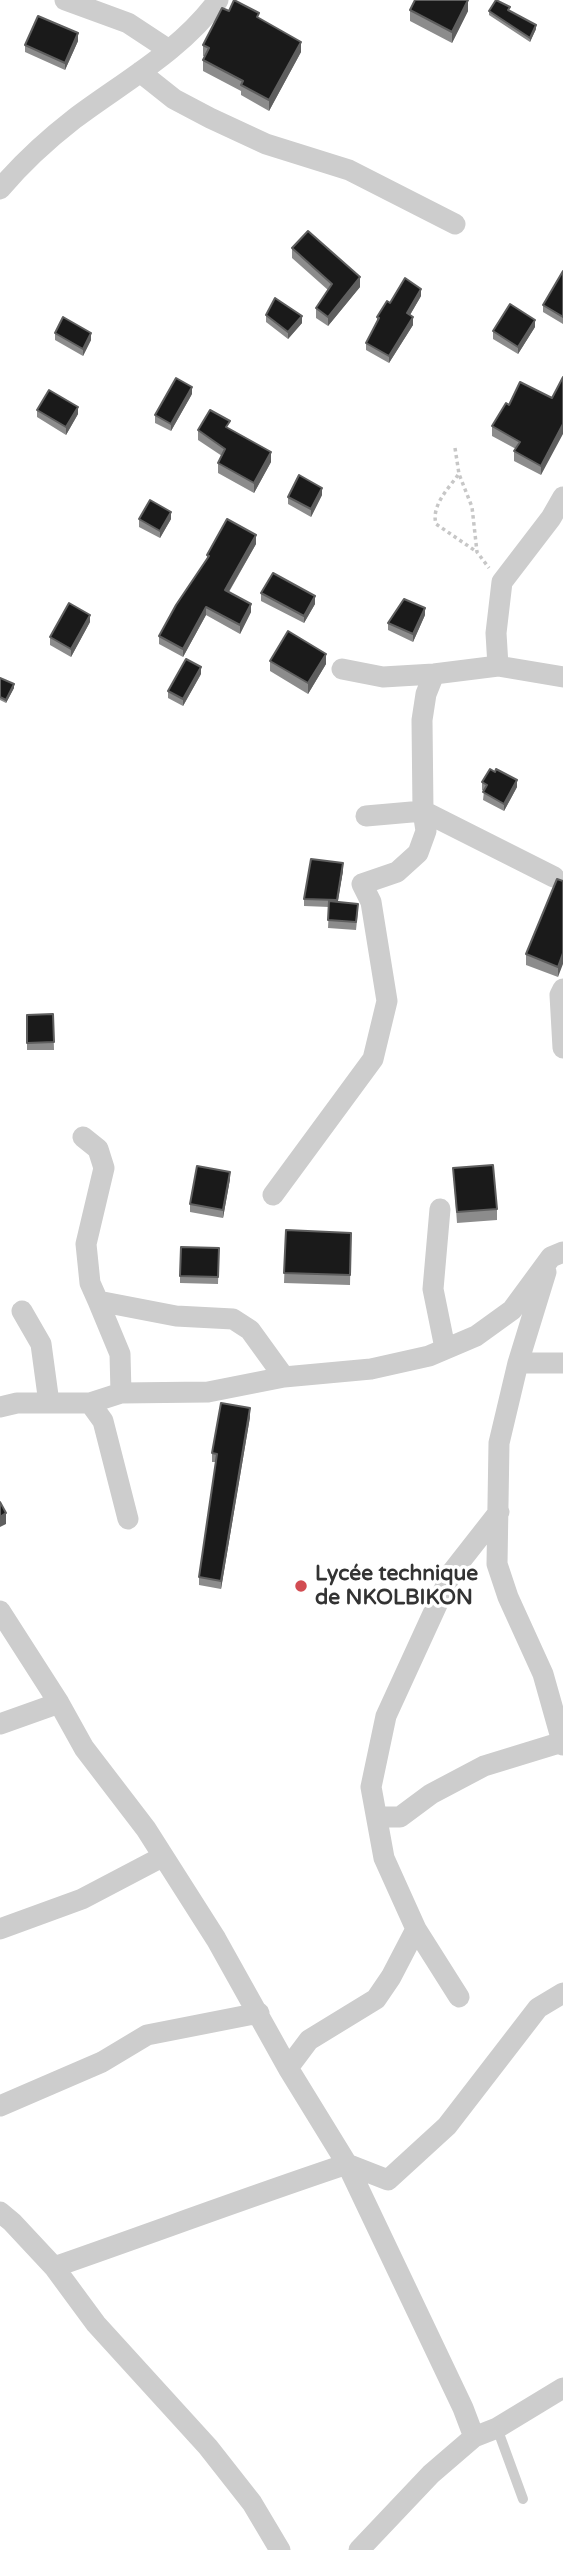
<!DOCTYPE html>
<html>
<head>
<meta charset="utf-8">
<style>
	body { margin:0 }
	canvas { display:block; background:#fff }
</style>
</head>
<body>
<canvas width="563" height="2550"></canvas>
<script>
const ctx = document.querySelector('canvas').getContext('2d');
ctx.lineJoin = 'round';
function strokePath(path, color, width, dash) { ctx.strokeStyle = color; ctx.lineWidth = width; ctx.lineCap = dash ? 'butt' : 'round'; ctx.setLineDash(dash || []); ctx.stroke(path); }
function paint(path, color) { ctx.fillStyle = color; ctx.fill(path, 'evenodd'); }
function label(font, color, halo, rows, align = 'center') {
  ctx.font = font + ' "Varela Round",sans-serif'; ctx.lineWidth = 7; ctx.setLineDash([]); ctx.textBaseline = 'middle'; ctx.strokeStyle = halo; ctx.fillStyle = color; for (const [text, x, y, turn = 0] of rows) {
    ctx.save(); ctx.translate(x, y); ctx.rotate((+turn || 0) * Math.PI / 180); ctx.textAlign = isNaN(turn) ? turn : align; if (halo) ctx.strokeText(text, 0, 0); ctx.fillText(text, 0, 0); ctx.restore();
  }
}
const path = new Path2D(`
	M455,448L459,474L472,507L477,552L489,568
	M458,475C448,489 431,506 436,524L477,552`);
const lane = new Path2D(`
	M497,2428L523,2499`);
const street = new Path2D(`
	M65,0L128,23L169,50
	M140,72L174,99L210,118L266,144L349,170L455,224
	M0,189C22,163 47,140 74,119C123,82 181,51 218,0
	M498,666L496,633L502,582L551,518L563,497
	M342,669L383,677L434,674L498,666L563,677
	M366,816L423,811L554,877
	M563,989L560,995L563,1048
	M83,1137L98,1149L104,1168L86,1244L90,1283L98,1301L176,1316L233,1319L250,1330L284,1377
	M273,1195L373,1059L387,1001L371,902L362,884L397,872L418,853L426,831L423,811L422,720L426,694L434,674
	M440,1209L433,1289L445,1348
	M546,1272L518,1363L499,1443L497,1564L508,1597L543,1674L563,1745
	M98,1301L120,1354L121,1393
	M22,1311L41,1344L49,1403
	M518,1363H563
	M90,1403L103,1421L128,1519
	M0,1407L17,1403H90L121,1393L208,1392L284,1377L371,1369L429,1356L476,1336L512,1310L551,1257L563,1252
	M0,1611L59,1703L84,1748L146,1829L216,1939L288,2068L347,2164L463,2408L474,2437
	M0,1724L59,1703
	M377,1817H400L431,1794L484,1766L562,1742
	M0,1929L82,1899L162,1857
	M459,1997L416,1929L384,1858L371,1787L386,1716L452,1572L499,1512
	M288,2068L309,2040L376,1999L391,1977L416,1929
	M0,2106L102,2062L147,2035L259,2013
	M0,2212L12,2222L54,2267L96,2324L208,2447L252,2503L280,2550
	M54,2267C152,2233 248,2197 347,2164L388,2180L447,2126L538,2008L563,1993
	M359,2550L431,2474L474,2437L497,2428L563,2388`);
const wall = new Path2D(`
	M410,10L468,11L452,43L410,21Z
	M229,11L259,18L301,52L269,111L241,95V91L203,71V60L205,57L203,56V45Z
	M489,11H510L536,29L530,42L489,15Z
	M78,41L65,70L25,52V45Z
	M292,248L360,287L328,326L316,318V308L328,290L292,258Z
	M563,271V324L543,312V305Z
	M421,296L410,315L413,325L389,363L366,350V343L377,322V317L390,303Z
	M266,315L302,323L288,339L266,322Z
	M535,327L518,354L493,339V331Z
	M55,333L91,340L83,356L55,340Z
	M192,394L171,431L155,423V415Z
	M552,398L541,475L514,461V451L516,449L492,436V426L509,405Z
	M37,410L78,414L66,435L37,417Z
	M230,429L271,462L254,493L218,473V463L222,456L198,440V430Z
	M322,495L311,517L288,504V497Z
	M139,519H171L160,538L139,527Z
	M256,544L229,592L251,612L240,634L206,615L183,657L159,644V636L207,559V555Z
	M261,593L315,604L304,623L261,601Z
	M425,615L413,642L388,630V623Z
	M90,622L71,657L50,645V637Z
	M270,661L326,664L308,694L270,671Z
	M201,674L183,706L168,698V691Z
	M0,678L14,688L6,703L0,700Z
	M482,782L517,787L504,811L483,800L484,791L482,790Z
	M343,871L337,902L358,911L356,930L328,928L329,907L304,906V899Z
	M563,881L558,977L526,965V954Z
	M53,1014L54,1050H27V1015Z
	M453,1168L497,1209V1220L457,1223Z
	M230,1179L223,1218L190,1212V1204Z
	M286,1230L351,1233L350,1285L284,1283Z
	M219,1248L218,1284L180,1283V1276Z
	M250,1417L221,1589L199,1585V1577L216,1462H212V1453Z`);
const shadedWall = new Path2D(`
	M468,0V11L452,43V32Z
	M536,25V29L530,42V38Z
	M78,33V41L65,70V63Z
	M301,42V52L269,111V100Z
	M360,277V287L328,326V317Z
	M421,289V296L407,320V313Z
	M302,316V323L288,339V332Z
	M413,317V325L389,363V356Z
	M535,320V327L518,354V347Z
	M91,333V340L83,356V349Z
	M192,387V394L171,431V424Z
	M78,407V414L66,435V427Z
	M563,424V434L541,475V466Z
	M271,452V462L254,493V483Z
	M322,488V495L311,517V509Z
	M171,512V519L160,538V531Z
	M256,535V544L225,598V590Z
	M315,596V604L304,623V616Z
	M251,604V612L240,634V625Z
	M206,607V615L183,657V649Z
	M425,608V615L413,642V634Z
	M90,615V622L71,657V649Z
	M326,654V664L308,694V683Z
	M201,667V674L183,706V699Z
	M14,684V688L6,703V700Z
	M517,780V787L504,811V804Z
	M343,863V871L337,907V900Z
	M563,953V964L558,977V967Z
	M230,1172V1179L223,1218V1210Z
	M250,1408V1417L221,1589V1581Z
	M6,1513V1524L0,1527V1517Z`);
const building = new Path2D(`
	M234,0L259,13L257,17L301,42L269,100L241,85L243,81L203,60L209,48L203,45L222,8L229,11Z
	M415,0H468L452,32L410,10Z
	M496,0L510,7L508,10L536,25L530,38L489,11Z
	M38,16L78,33L65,63L25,45Z
	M308,231L360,277L328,317L316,308L332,284L292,248Z
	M563,271V317L543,305Z
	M405,278L421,289L407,313L413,317L389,356L366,343L379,318L377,317L387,301L390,303Z
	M275,298L302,316L288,332L266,315Z
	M510,304L535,320L518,347L493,331Z
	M63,317L91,333L83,349L55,333Z
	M563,377V424L541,466L514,451L520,442L492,426L506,403L509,405L520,382L552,398Z
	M176,378L192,387L171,424L155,415Z
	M49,390L78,407L66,427L37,410Z
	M210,410L230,421L226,427L271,452L254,483L218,463L225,449L198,430Z
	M299,475L322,488L311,509L288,497Z
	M150,500L171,512L160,531L139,519Z
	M227,519L256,535L225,590L251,604L240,625L206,607L183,649L159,636L176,605L209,556L207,555Z
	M273,573L315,596L304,616L261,593Z
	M404,599L425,608L413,634L388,623Z
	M69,603L90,615L71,649L50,637Z
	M288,631L326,654L308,683L270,661Z
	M186,659L201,667L183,699L168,691Z
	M0,678L14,684L6,700L0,697Z
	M490,769L495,772L496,769L517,780L504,804L483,792L487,785L482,782Z
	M311,859L343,863L337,900L304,899Z
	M557,879L563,881V953L558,967L526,954Z
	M329,901L358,904L356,922L328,920Z
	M53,1014L54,1042L27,1043V1015Z
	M493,1165L497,1209L457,1212L453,1168Z
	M197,1166L230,1172L223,1210L190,1204Z
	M286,1230L351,1233L350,1275L284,1273Z
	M181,1247L219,1248L218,1277L180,1276Z
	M221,1403L250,1408L221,1581L199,1577L217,1454L212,1453Z
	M0,1502L6,1513L0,1517Z`);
const markers = [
	[301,1586,7,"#d24c52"]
];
const poiNames = [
	["Lycée technique",315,1574],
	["de NKOLBIKON",315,1598]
];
strokePath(path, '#c7c7c7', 3.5, [3.5, 3.5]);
strokePath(lane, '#cdcdcd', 10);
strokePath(street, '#cdcdcd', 21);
paint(wall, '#8c8c8c');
paint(shadedWall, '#5f5f5f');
paint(building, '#1a1a1a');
strokePath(building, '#5f5f5f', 2);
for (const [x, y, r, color] of markers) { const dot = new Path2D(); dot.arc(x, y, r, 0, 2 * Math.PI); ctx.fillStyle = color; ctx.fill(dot); strokePath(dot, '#fff', 2.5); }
label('bold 21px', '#333', '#fff', poiNames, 'left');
</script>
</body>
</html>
